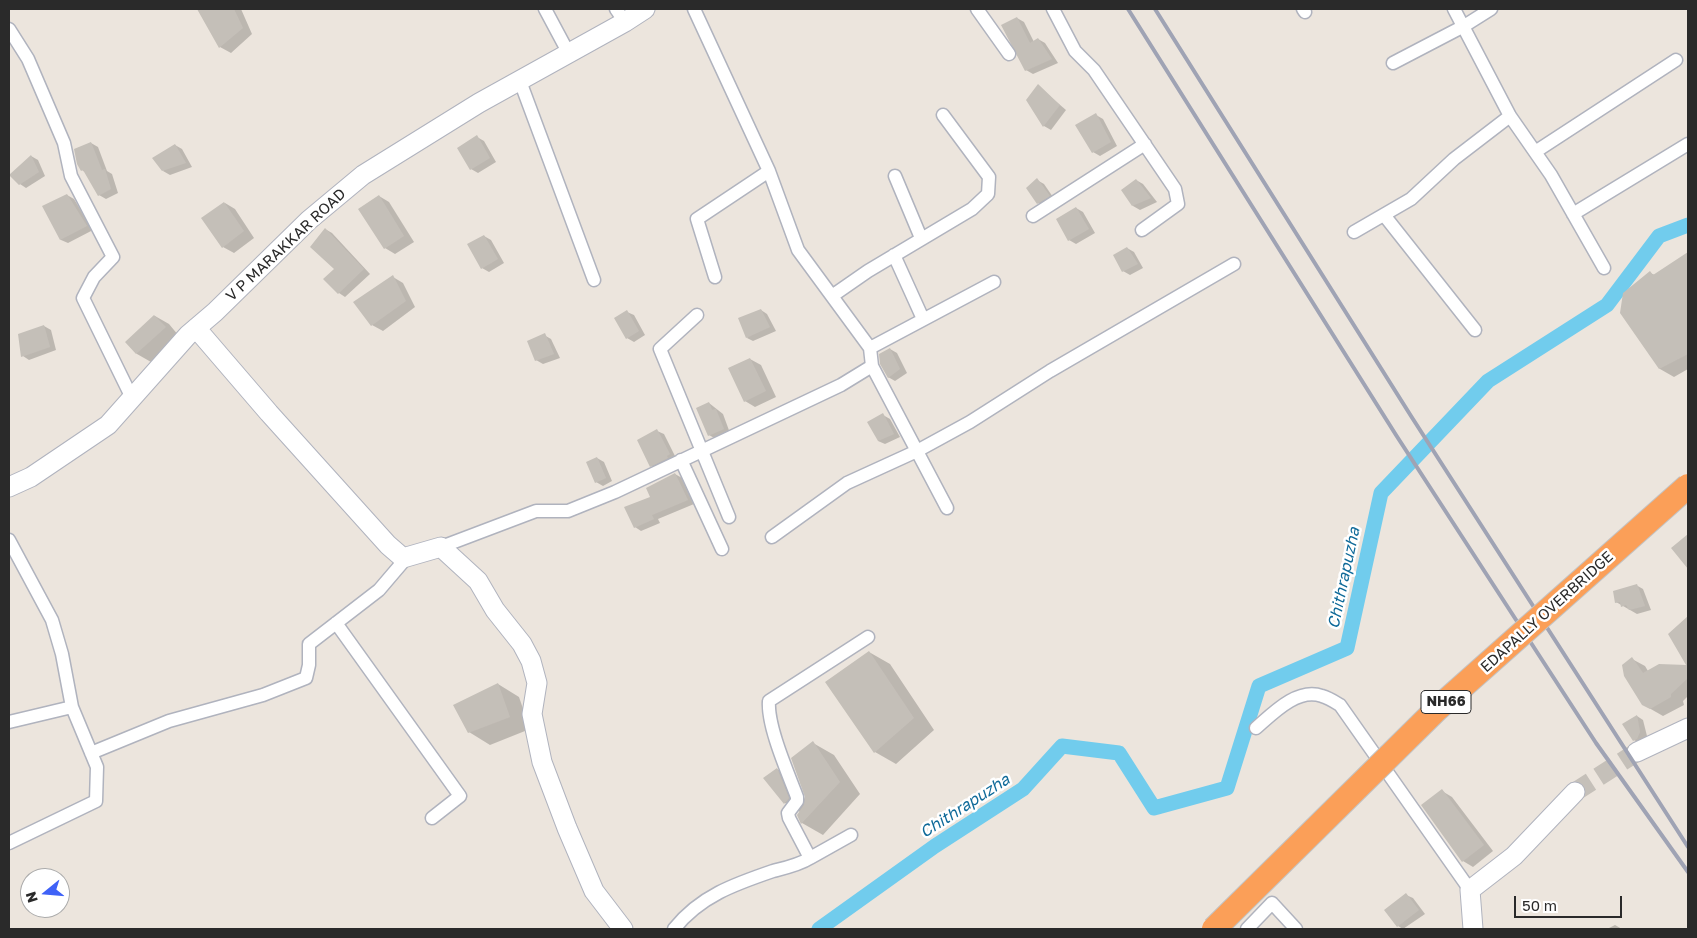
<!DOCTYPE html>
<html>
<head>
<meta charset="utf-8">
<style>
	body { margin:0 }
	#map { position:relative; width:1697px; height:938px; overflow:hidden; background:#ece5dd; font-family:"Golos Text",sans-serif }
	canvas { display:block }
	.frame { position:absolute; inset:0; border:10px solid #2a2a2a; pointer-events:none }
	.north { position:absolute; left:20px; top:868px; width:50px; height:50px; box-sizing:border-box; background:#fff; border:1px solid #aaa; border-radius:50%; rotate:253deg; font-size:14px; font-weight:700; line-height:20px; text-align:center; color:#2a2a2a }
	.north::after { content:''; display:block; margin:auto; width:18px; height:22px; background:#3f62f7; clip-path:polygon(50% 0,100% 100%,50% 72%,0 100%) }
	.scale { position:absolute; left:1514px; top:896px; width:108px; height:22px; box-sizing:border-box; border:2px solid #2a2a2a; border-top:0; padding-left:6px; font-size:15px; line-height:18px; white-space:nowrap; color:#2a2a2a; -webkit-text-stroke:4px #fff; paint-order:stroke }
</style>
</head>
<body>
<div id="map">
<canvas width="1697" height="938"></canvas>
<div class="frame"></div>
<div class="north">N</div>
<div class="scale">50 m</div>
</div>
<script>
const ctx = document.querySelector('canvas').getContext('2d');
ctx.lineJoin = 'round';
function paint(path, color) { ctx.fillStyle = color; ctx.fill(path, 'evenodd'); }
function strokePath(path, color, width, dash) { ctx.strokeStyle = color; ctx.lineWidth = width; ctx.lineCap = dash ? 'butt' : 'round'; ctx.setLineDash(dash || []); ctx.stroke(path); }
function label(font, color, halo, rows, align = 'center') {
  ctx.font = font + ' "Golos Text",sans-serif'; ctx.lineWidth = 5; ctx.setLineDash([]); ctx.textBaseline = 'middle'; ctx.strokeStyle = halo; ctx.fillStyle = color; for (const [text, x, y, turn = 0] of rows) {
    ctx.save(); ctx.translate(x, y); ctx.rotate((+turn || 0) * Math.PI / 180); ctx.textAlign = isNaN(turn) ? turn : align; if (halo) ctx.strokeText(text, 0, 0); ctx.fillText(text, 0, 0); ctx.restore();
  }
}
const shadow = new Path2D(`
	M199,9H241L252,34L231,53L220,47Z
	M1017,18L1024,22L1034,42L1038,39L1045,43L1058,63L1033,74L1026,70Z
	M1038,86L1066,110L1051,130L1044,126L1027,100Z
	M1096,115L1103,119L1117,146L1100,156L1093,152Z
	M477,137L484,141L496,162L478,173L471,169Z
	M91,143L98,147L107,171L112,174L118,193L106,199L99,195L86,173L82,170Z
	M175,145L182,149L192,167L170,175L163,171Z
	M31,156L38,160L45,176L26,188L20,184Z
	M1037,180L1044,184L1055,200L1044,207L1038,203Z
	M1136,180L1143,184L1157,202L1140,210L1133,206Z
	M67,195L74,199L93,230L68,243L61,240L44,207Z
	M379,196L389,202L414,242L395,254L385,248Z
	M225,203L235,209L254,238L234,253L223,247Z
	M1076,208L1083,212L1095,233L1076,244L1069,240Z
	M325,229L332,233L370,274L345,297L339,293L336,269Z
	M484,236L491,240L504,263L489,272L482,268Z
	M1127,248L1134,252L1143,268L1130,275L1123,271Z
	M1688,254V369L1674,377L1660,369L1622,312L1650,273L1655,275Z
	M393,277L403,283L415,307L383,331L372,325Z
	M761,310L767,314L776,331L753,341L747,338Z
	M627,312L634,315L645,335L634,342L627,338Z
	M155,316L169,324L179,336L151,362L137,354L127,342Z
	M44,326L51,330L56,350L29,360L23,356Z
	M544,335L551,339L560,358L543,364L536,360Z
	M890,349L897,353L907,373L895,381L888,377Z
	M750,359L761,365L776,397L755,407L745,401Z
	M709,403L723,414L730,433L716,439L709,435Z
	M883,415L890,419L900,437L885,444L878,441Z
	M657,431L664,434L676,458L658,470L651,466Z
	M597,458L604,462L612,481L603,486L596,482Z
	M675,474L682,478L694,504L658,519L660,523L641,531L635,527L651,497Z
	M1636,585L1643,589L1651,610L1637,614L1616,602Z
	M869,652L890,664L934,730L896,764L875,752Z
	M1632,659L1645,666L1648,671L1659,665L1688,666V696L1683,701L1684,705L1663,716L1642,704Z
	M498,684L519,697L530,729L490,745L469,732Z
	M1637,716L1643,720L1647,736L1641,744L1634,740Z
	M813,743L834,755L860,794L823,835L802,823L798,815L800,812L785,803L765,778L777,769L798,781L806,802Z
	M1442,791L1452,797L1493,851L1473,867L1463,861Z
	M1406,895L1413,898L1425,914L1403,929L1398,926Z
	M1615,925L1622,929H1607Z`);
const canal = new Path2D(`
	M819,929L935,846L1023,789L1062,746L1119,753L1154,808L1227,788L1259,686L1347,648L1381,493L1488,381L1607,305L1659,236L1688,225`);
const building = new Path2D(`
	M197,9H234L243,28L219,48Z
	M1017,17L1030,43L1038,38L1052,59L1025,71L1001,25Z
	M1038,84L1060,105L1043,127L1026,100Z
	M1096,113L1111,142L1092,153L1075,125Z
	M477,135L490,158L470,170L457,148Z
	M91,142L102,170L105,169L111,189L98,196L83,170L81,171L77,164L74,149Z
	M175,144L186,163L162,171L152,158Z
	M31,155L39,172L19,185L9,175Z
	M1037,178L1050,196L1037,204L1026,188Z
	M1136,179L1151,198L1132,206L1121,190Z
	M67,194L87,226L60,240L42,206Z
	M379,195L404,236L384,249L358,209Z
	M224,202L244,231L222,248L201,218Z
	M1076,207L1089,229L1068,241L1056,219Z
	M325,228L364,269L338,294L323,279L334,269L310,247Z
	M484,235L498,259L481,269L467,244Z
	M1127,247L1138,264L1122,272L1113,255Z
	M1688,252V354L1659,369L1620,313L1623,293L1650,271L1653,275Z
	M393,275L406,301L371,326L353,302Z
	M761,309L770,327L746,338L738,318Z
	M627,310L639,331L626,339L614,318Z
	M154,315L166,327L136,354L125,342Z
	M44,325L50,347L21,357L18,334Z
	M545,333L554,354L535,361L527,341Z
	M890,348L900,369L888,378L880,364L879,354Z
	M750,358L766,391L744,402L728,368Z
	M709,402L712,410L716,409L724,429L708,436L696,408Z
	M883,413L894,434L878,441L867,422Z
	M657,429L670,454L667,456L668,458L650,467L637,440Z
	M597,457L606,478L595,483L586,462Z
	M675,473L688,500L652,515L654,519L634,528L624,507L650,497L646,488Z
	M1688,534V569L1671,548Z
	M1637,584L1645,606L1629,610L1626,605L1621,607L1620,602L1615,603L1613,591Z
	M1688,616V678L1671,694V697L1650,709L1642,705L1624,676L1622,665L1632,657L1643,673L1659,664L1686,665L1668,634Z
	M869,651L914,718L874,753L825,682Z
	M498,683L510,717L468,733L453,705Z
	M1637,715L1640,732L1637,739L1633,741L1622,724Z
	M813,741L840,782L801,824L797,815L804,805L805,797L791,758Z
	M777,768L789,798L784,804L763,778Z
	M1442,789L1484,845L1462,862L1421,805Z
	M1406,893L1419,910L1397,927L1384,910Z`);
const secondaryTunnel = new Path2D(`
	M1575,792L1637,752`);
const street = new Path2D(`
	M545,9L568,52
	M616,9L625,22
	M977,9L1009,54
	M1053,9L1075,51L1094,70L1175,189L1178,204L1142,230
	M1303,9L1305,12
	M1454,9L1510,116L1551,175L1604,268
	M9,29L28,59L64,143L71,176L113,257L94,277L83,298L132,398
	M1393,63L1464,26L1491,9
	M520,81L594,280
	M1535,152L1676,60
	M895,176L921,238
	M1573,214L1688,144
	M1384,215L1475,330
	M1033,216L1145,144
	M1354,232L1411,199L1454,159L1510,116
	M894,255L923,319
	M715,277L697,219L769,171
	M832,296L868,271L972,209L988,194L989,177L943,115
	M697,315L660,349L729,517
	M870,348L994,282
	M872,366L947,508
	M681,460L722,549
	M772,537L847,483L917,451L970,422L1050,371L1234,264
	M9,540L52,620L62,654L72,707L97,767L96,801L9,843
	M441,547L536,511H568L615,492L841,385L872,366L870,348L798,250L769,171L694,9
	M336,623L460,796L432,818
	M9,722L72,707
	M1256,728C1273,713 1298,687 1322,696C1329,698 1335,702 1340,705L1470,890
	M91,753L169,721L263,695L306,678L309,665V644L379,590L408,556
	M810,858L851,835
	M674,929C700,896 735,884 773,871C785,868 799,865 810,858L789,818L788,813L797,801V797C788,773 767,726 769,701L868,637
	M1247,929L1272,903L1296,929`);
const secondary = new Path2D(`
	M196,328L269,413L388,545L403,558L441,547L478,581L495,610L522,644L531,661L537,683L532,714L542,762L567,828L594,891L623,929
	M9,487L31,477L108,425L188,335L215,312L309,220L363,175L479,103L625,22L645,9
	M1637,752L1688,728
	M1473,929L1470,890L1514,856L1575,792`);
const rail = new Path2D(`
	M1128,9L1396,435L1596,743L1688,872
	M1155,9L1411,416L1688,847`);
const highwayBridge = new Path2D(`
	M1214,929L1437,709L1688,486`);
const shields = [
	[1446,702,50]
];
const shieldNames = [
	["NH66",1446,702]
];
const streetNames = [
	["V P MARAKKAR ROAD",286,245,-43],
	["EDAPALLY OVERBRIDGE",1547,612,-42]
];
const waterNames = [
	["Chithrapuzha",1344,578,-78],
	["Chithrapuzha",965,806,-33]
];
paint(shadow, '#0003');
strokePath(canal, '#71cced', 15);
paint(building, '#c4bfb8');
strokePath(secondaryTunnel, '#c5c0b9', 19, [19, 9]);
strokePath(street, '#b0b3be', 15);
strokePath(secondary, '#b0b3be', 21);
strokePath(street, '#fff', 12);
strokePath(secondary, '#fff', 19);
strokePath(rail, '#9fa3b4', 4);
strokePath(highwayBridge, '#c3c3c3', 26, []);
strokePath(highwayBridge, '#fb9f58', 24);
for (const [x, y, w] of shields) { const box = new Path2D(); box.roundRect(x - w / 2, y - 11.5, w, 23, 4); ctx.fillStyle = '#fff'; ctx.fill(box); strokePath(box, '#2a2a2a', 1); }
label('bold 14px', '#2a2a2a', null, shieldNames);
label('15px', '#2a2a2a', '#fff', streetNames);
label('italic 16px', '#0f6a99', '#fff', waterNames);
</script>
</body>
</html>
